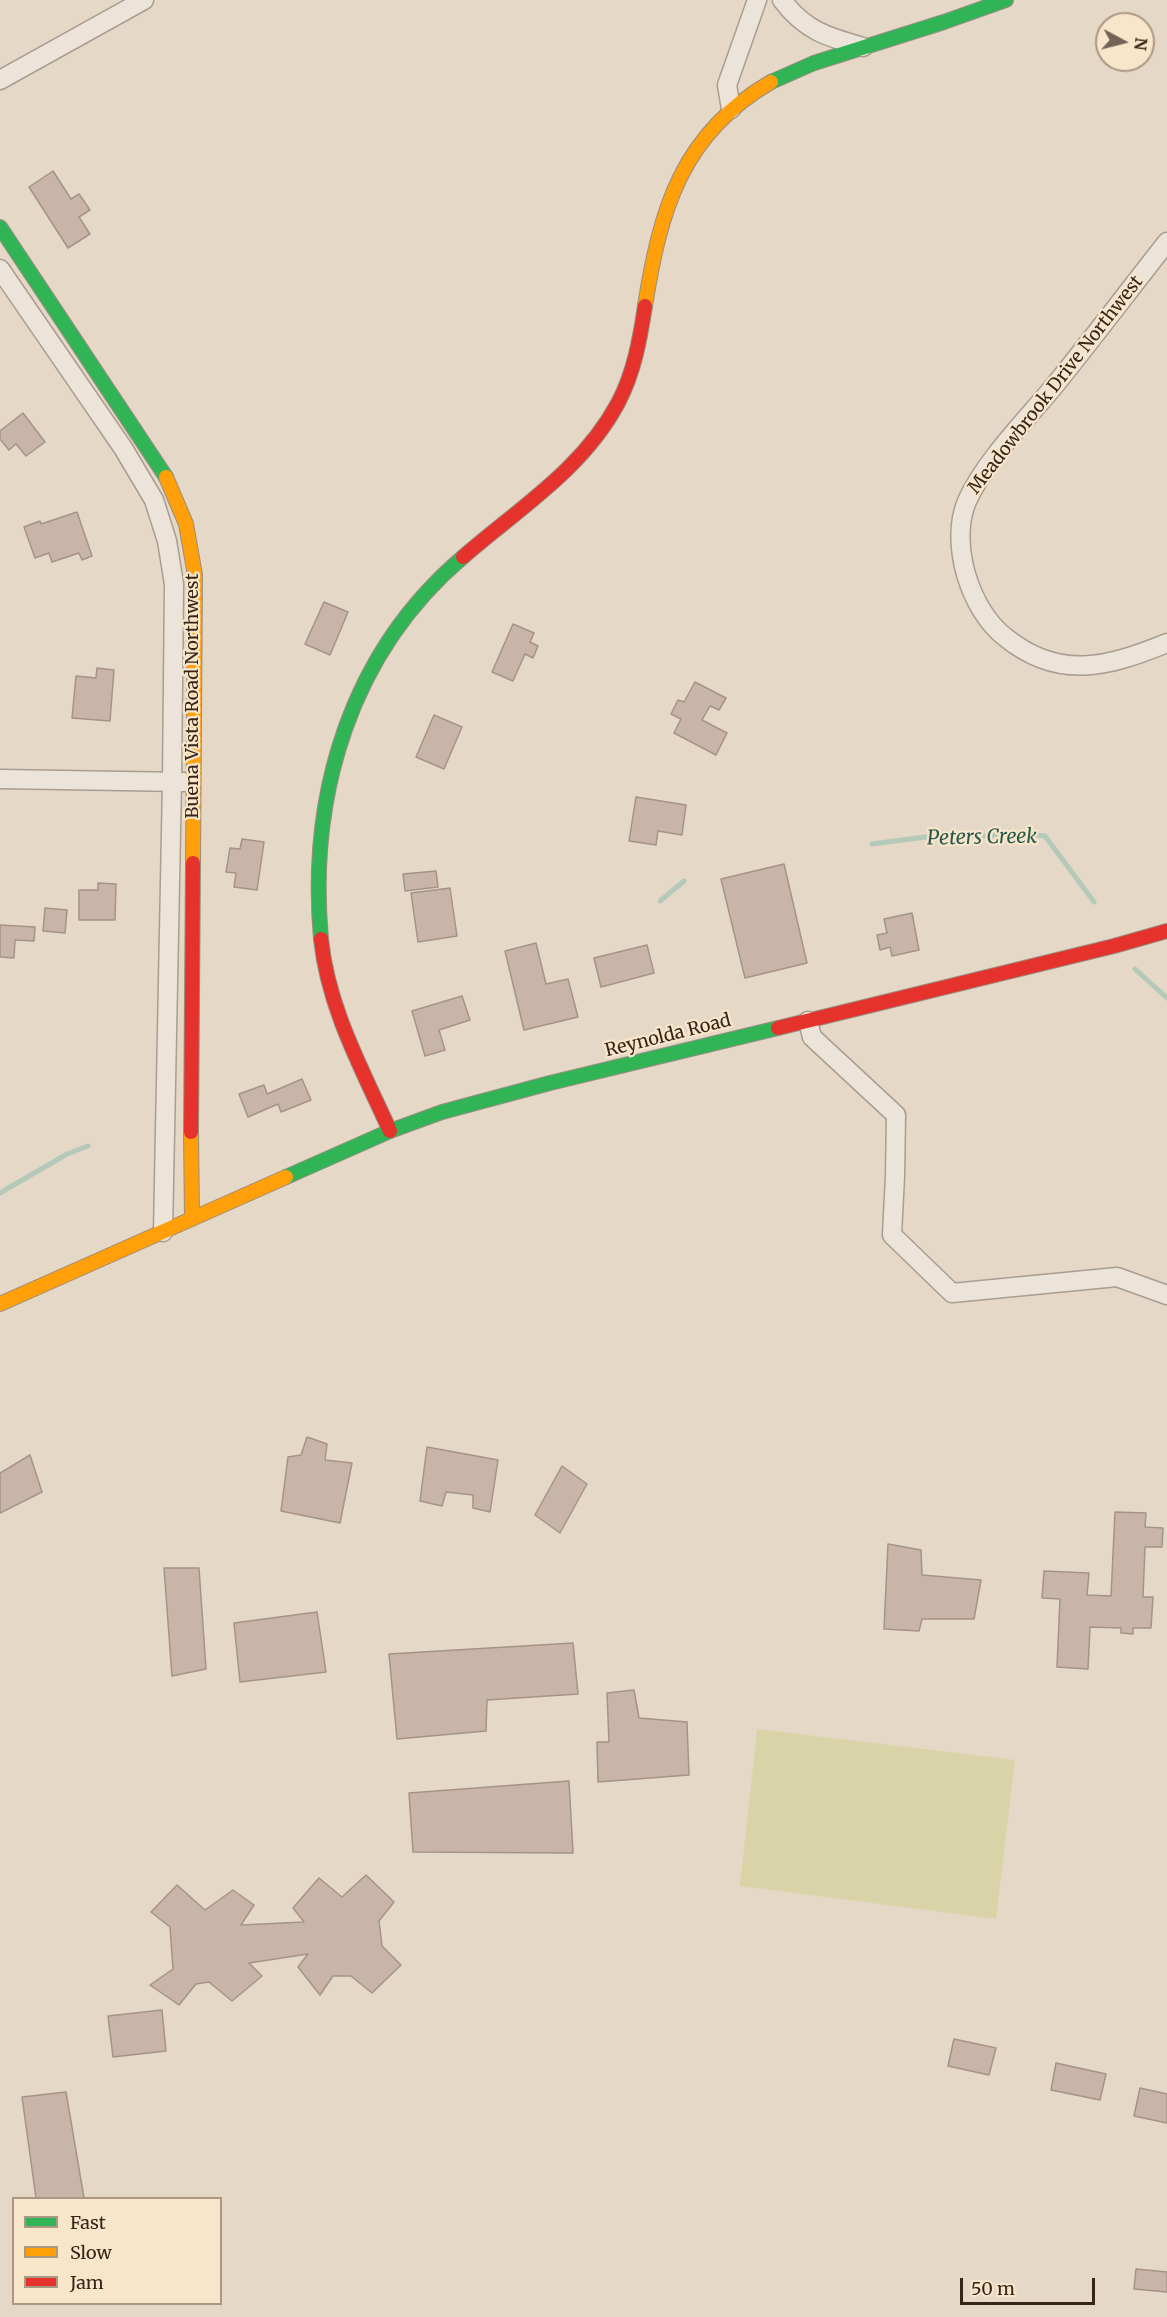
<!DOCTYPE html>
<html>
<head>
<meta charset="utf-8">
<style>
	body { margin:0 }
	#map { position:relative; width:1167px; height:2317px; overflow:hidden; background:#e5d8c7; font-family:Merriweather,serif }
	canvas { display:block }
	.legend { position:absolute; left:12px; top:2197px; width:210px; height:108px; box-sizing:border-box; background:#f8e6ca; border:2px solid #ab9883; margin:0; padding:8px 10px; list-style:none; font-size:18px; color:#372419 }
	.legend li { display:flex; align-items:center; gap:12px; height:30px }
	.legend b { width:30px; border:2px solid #ab9883 }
	.north { position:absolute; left:1095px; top:12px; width:60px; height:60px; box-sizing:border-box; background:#f8e6ca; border:2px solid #ab9883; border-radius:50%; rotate:97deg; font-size:16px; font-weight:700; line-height:24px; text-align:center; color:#372419 }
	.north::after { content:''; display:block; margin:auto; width:21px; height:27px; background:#746356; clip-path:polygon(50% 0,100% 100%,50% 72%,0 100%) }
	.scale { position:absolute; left:960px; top:2278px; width:135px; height:27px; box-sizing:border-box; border:3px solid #372419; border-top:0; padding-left:8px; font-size:18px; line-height:21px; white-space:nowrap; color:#372419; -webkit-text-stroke:4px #f8e6ca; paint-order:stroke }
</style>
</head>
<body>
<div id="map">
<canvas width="1167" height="2317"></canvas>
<ul class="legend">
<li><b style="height:8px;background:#30b455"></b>Fast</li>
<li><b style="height:8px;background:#ff9f0a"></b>Slow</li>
<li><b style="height:8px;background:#e5322d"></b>Jam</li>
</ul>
<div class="north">N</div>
<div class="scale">50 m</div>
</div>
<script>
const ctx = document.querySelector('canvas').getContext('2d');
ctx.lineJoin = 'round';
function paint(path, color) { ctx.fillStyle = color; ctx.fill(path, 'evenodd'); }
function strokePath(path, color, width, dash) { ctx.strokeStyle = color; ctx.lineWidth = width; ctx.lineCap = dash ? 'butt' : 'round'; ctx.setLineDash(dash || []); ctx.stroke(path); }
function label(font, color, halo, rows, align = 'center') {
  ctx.font = font + ' Merriweather,serif'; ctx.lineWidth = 4.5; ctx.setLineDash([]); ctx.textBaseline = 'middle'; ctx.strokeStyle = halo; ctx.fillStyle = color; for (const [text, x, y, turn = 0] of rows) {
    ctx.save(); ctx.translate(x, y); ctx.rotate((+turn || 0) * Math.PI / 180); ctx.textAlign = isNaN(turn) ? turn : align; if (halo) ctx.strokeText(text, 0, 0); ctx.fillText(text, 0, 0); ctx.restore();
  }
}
const green = new Path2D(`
	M757,1729L1015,1760L996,1919L740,1886Z`);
const stream = new Path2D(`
	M872,844L925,837L938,839L958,835L991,836L998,833L1024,836L1031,834L1045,836L1094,902
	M660,901L684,881
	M1135,969L1167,998
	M0,1193L67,1154L88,1146`);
const building = new Path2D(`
	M53,171L71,199L79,194L90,210L79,217L90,234L68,248L29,187Z
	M23,413L45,442L26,456L16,444L9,450L0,439V431Z
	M77,512L92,556L82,560L79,553L52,562L49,553L35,558L24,527L40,521L41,524Z
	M324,602L348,612L330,655L305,644Z
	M513,624L534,633L530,642L538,646L533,658L525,654L513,681L492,672Z
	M97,668L114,670L110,721L72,718L76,676L96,678Z
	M695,682L726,698L719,710L710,706L702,720L727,733L716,755L674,733L681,719L671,714L678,700L684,702Z
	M434,715L462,727L444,769L416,757Z
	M636,797L686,805L682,835L658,831L656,845L629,841Z
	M242,839L264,842L257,890L234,887L236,873L226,872L230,848L240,849Z
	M784,864L807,963L745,978L721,879Z
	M436,871L438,887L405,891L403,874Z
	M98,883L116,884L115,920H79V890H98Z
	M450,888L457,936L418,942L411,893Z
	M45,908L67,910L65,933L43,931Z
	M912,913L919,950L892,956L890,947L880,950L877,935L887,933L884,919Z
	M0,925L35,927L34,941L15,940L14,958L0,957Z
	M536,943L546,984L568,979L578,1017L524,1030L505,951Z
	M647,945L654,973L601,987L594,958Z
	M462,996L470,1020L439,1030L445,1050L425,1056L412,1011Z
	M302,1079L311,1100L281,1112L278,1104L248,1117L239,1094L264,1085L267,1094Z
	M307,1437L327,1444L325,1460L352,1463L340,1523L281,1511L288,1457L301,1455Z
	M427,1447L498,1460L490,1512L473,1508V1495L446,1492L442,1506L420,1501Z
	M30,1455L42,1492L0,1513V1473Z
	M562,1466L587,1484L560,1533L535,1515Z
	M1115,1512L1146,1513L1145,1527L1163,1528L1162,1547H1145L1143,1597H1153L1151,1628H1133V1634L1121,1633V1628L1090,1627L1088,1669L1057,1667L1060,1599L1042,1598L1044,1571L1089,1573L1087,1595L1111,1596Z
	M888,1544L921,1550L922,1575L981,1580L974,1619H922L919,1631L884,1629Z
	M164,1568H199L206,1669L172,1676Z
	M317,1612L326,1672L240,1682L234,1623Z
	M573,1643L578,1694L487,1700L486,1731L397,1739L389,1654Z
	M634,1690L639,1718L687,1722L689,1775L598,1782L597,1742H609L607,1693Z
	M569,1781L573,1853L413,1852L409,1793Z
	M366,1875L394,1902L379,1921L382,1946L401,1965L372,1993L351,1976H333L320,1995L298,1967L308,1954L249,1963L262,1976L232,2001L209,1982L196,1984L179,2005L150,1985L173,1969L170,1927L151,1912L177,1885L205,1910L233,1890L254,1905L241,1925L304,1922L293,1908L319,1878L342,1897Z
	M162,2010L166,2051L113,2057L108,2016Z
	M954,2039L996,2048L989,2075L948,2066Z
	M1056,2063L1106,2074L1100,2100L1051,2090Z
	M1140,2088L1167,2094V2123L1134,2116Z
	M66,2092L84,2198H36L22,2097Z
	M1136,2269L1167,2272V2292L1134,2289Z`);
const street = new Path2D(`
	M782,0C805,31 828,37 863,47
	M0,80L144,0
	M731,109L727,85L757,0
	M1167,242C1130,289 1093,338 1055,385C1027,419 985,461 967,501C949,543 970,610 1005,637C1059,681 1108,667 1167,643
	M0,269L123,448L154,500L167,541L174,584L172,782L163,1232
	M0,779L184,782
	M808,1021L812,1037L896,1115L895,1176L892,1235L952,1293L1117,1277L1167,1295`);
const fast = new Path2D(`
	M771,82L814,63L944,22L1006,0
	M0,227L166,477
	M321,939C308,795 350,653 463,557
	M286,1177L390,1131L442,1112L550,1083L778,1028`);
const slow = new Path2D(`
	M645,306C660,211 681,134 771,82
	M166,477L186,524L195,575L193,863
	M191,1132L192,1219
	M0,1304L286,1177`);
const jam = new Path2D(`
	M463,557C518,509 583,469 618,403C634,373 640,339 645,306
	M321,939C328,1008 362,1069 390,1131
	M778,1028L1114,946L1167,931
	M191,1132L193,863`);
const streetNames = [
	["Meadowbrook Drive Northwest",1056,385,-52],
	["Buena Vista Road Northwest",193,696,-90],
	["Reynolda Road",668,1036,-14]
];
const waterNames = [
	["Peters Creek",982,838,-1]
];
paint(green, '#d9d4a7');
strokePath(stream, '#b4c9b9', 5);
paint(building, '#c9b5a8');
strokePath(building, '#a59387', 1.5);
strokePath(street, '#a99d91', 21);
strokePath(fast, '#998d81', 16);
strokePath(slow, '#998d81', 16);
strokePath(jam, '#998d81', 16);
strokePath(street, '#ece4d9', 18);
strokePath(fast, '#30b455', 14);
strokePath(slow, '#ff9f0a', 14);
strokePath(jam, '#e5322d', 14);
label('18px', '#372419', '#f8e6ca', streetNames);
label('italic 20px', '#27584f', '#f8e6ca', waterNames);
</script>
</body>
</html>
